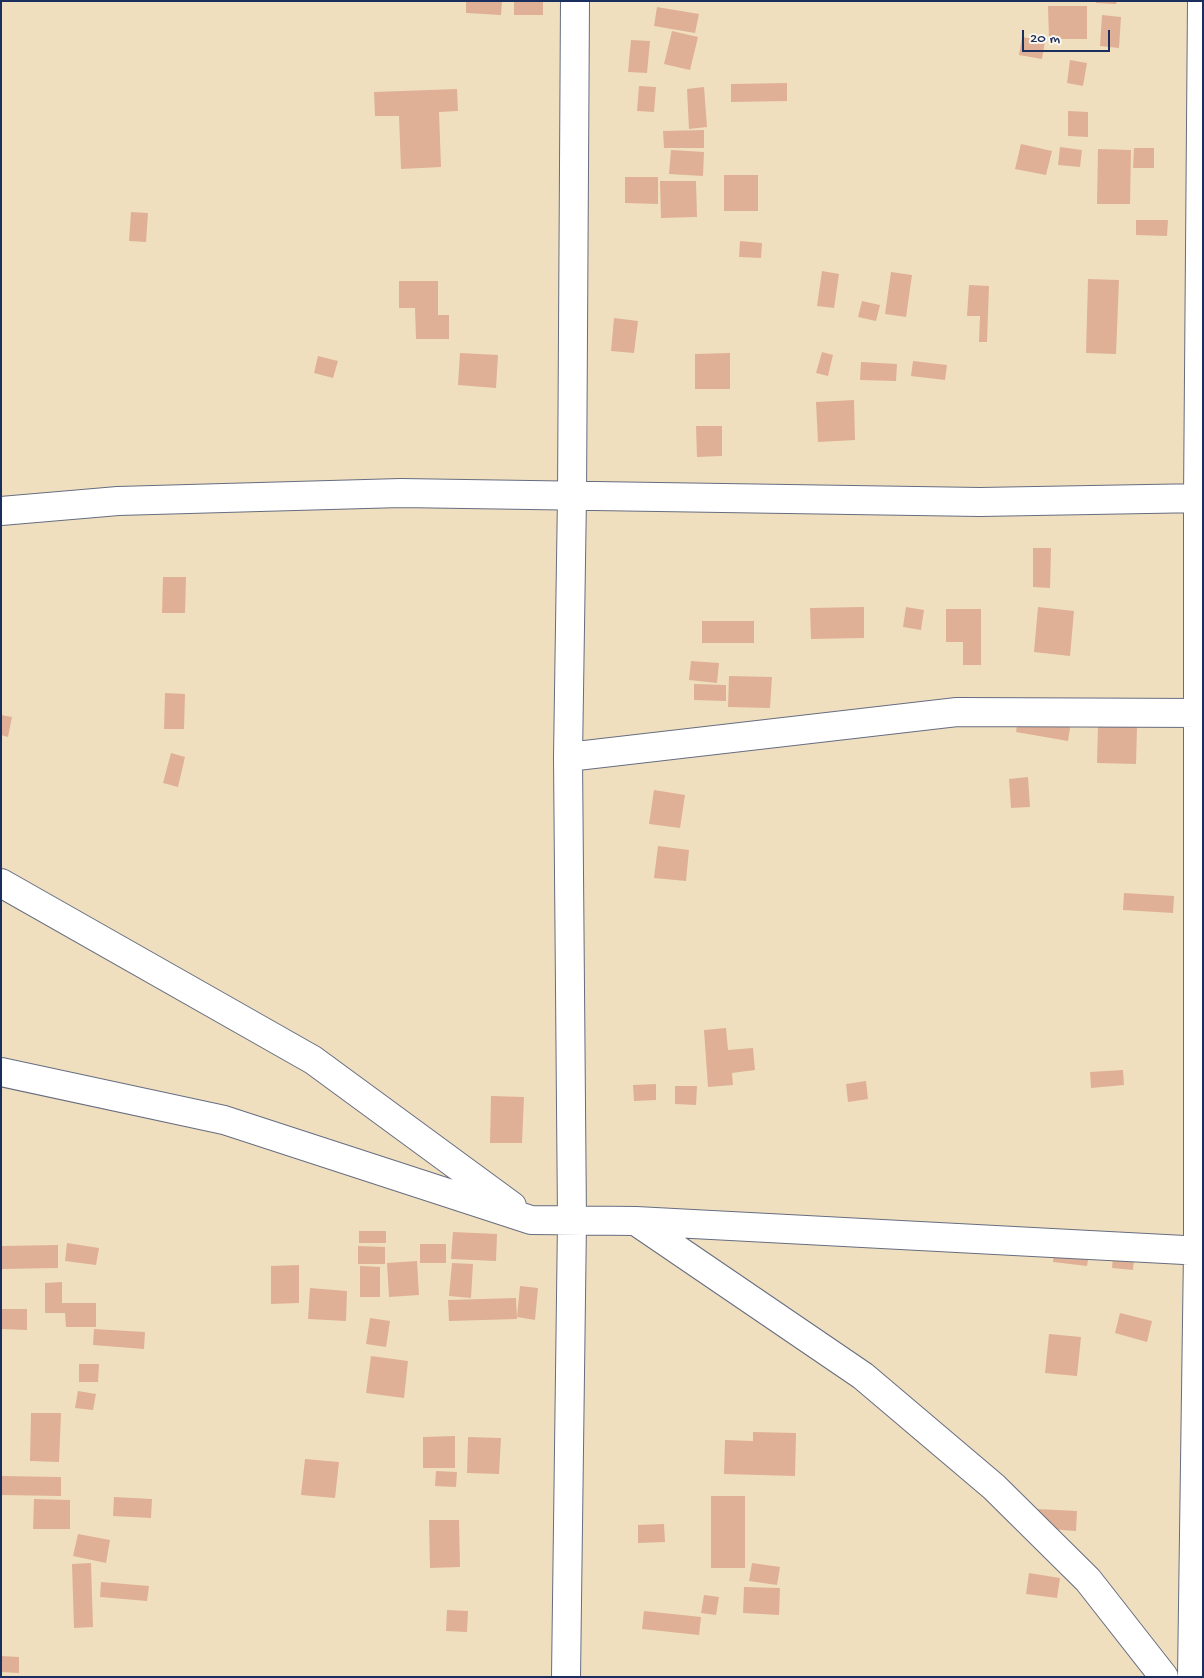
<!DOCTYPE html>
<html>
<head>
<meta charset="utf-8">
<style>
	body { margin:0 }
	#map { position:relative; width:1204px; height:1678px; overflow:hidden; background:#f0dfbe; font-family:"Gochi Hand",sans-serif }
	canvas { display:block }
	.frame { position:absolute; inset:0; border:2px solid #1b2f5e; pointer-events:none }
	.scale { position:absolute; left:1022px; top:30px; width:88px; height:22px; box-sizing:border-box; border:2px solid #1b2f5e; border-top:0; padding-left:6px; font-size:15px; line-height:18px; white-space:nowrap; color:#1b2f5e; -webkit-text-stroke:4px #fbf7ec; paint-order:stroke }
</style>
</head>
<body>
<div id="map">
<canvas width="1204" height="1678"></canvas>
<div class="frame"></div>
<div class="scale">20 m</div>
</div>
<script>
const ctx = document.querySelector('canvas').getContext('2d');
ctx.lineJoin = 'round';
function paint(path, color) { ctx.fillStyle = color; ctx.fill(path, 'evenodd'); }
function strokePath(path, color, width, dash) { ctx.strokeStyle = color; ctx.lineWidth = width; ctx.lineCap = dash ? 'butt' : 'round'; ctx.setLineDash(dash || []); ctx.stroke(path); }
const building = new Path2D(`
	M466,1H502L501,15L466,13Z
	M514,1H543V15H514Z
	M1096,1H1117L1116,4L1096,3Z
	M1048,6H1087V39H1049Z
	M657,7L699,14L695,33L654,26Z
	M1102,15L1121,17L1119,48L1100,46Z
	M672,31L698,37L690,70L664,64Z
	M1022,37L1045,41L1042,59L1019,55Z
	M631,40L650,41L647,73L628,72Z
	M1070,60L1087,63L1083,86L1067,83Z
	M787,83V101L731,102V84Z
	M639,86L656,87L654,112L637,111Z
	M704,87L707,127L689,129L687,89Z
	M457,89L458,111L439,112L441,167L401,169L399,116H375L374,92Z
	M1068,111L1088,112V137L1068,136Z
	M704,130V148H664L663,131Z
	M1021,144L1052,151L1046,175L1015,169Z
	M1060,147L1082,150L1080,167L1058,165Z
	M1134,148H1154V168H1133Z
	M1098,149L1131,150L1130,204H1097Z
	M671,150L704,152L703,176L669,174Z
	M724,175H758V211H724Z
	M625,177H658V204L625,203Z
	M660,181H696L697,217L661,218Z
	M131,212L148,213L146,242L129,241Z
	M1136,220H1168L1167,236L1136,235Z
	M740,241L762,243L761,258L739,257Z
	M822,271L839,274L834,308L817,306Z
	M891,272L912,275L906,317L885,314Z
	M1088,279L1119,280L1116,354L1086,353Z
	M399,281H438V315H449V339H416L415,308H399Z
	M969,285L989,286L987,342H979L980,316H967Z
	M862,301L880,305L876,321L858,317Z
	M614,318L638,321L634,353L611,351Z
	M822,352L833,355L828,376L816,373Z
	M460,353L498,355L496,388L458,385Z
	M730,353V389H695V354Z
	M318,356L338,361L333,378L314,373Z
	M913,361L947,365L945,380L911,376Z
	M861,362L897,364L896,381L860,380Z
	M854,400L855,440L818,442L816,402Z
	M696,426H722V456L697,457Z
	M1033,548H1051L1050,588L1033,587Z
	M163,577H186L185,613H162Z
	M864,607V638L811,639L810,608Z
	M906,607L924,610L921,630L903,627Z
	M1038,607L1074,611L1070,656L1034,652Z
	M946,609H981V665H963V642H946Z
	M702,621H754V643H702Z
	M691,661L719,663L717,683L689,680Z
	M729,676L772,677L770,708L728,707Z
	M694,684L726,685V701L694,700Z
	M165,693L185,694L184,729H164Z
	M1019,712L1071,722L1068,741L1016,732Z
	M1,715L12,717L8,737L1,735Z
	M1098,726L1137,727L1136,764L1097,763Z
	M171,753L185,757L178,787L163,783Z
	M1028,777L1030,807L1011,808L1009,779Z
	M654,790L685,795L680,828L649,824Z
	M658,846L689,850L686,881L654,878Z
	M1124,893L1174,896L1173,913L1123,910Z
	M726,1028L728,1050L753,1048L755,1070L732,1073L733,1085L708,1087L704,1030Z
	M1123,1070L1124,1085L1091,1088L1090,1072Z
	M866,1081L868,1099L848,1102L846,1084Z
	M656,1084V1100L634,1101L633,1085Z
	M675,1086H697L696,1105L675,1104Z
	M491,1096L524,1097L522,1143H490Z
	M359,1231H386V1243H359Z
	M453,1232L497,1234L496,1261L451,1259Z
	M67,1243L99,1248L96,1265L65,1261Z
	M420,1244H446V1263H420Z
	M1055,1244L1090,1249L1087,1266L1053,1262Z
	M58,1245V1268L1,1269V1246Z
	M358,1246L385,1247V1264H358Z
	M1114,1246L1135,1248L1133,1270L1112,1268Z
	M417,1261L419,1295L389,1297L387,1263Z
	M452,1263L473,1264L471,1298L449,1296Z
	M299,1265V1303L271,1304V1266Z
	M360,1266L380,1267V1297H360Z
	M62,1282V1303H96V1327H66L65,1313H45V1283Z
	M520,1286L538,1288L535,1320L517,1317Z
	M310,1288L347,1291L346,1321L308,1319Z
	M516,1298L517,1319L449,1321L448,1300Z
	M1,1309H27V1330L1,1329Z
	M1120,1313L1152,1321L1147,1342L1115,1333Z
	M370,1318L390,1321L386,1347L366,1344Z
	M94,1329L145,1332L144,1349L93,1345Z
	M1049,1334L1081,1337L1077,1376L1045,1373Z
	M371,1356L408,1361L404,1398L366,1393Z
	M79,1364H99L98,1382H79Z
	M78,1391L96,1394L93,1410L75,1408Z
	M31,1413H61L59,1462L30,1461Z
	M753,1432L796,1433L795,1476L724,1474L725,1440L753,1441Z
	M455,1436V1468H423V1437Z
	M468,1437L501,1438L499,1474L467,1473Z
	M305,1459L339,1462L335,1498L301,1495Z
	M436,1471L457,1472L456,1487L435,1486Z
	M1,1476L61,1477V1496L1,1495Z
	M711,1496H745V1568H711Z
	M114,1497L152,1499L151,1518L113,1516Z
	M34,1499L70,1500V1529H33Z
	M1037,1509L1077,1511L1076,1531L1036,1528Z
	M429,1520H459L460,1567L430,1568Z
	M664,1524L665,1542L638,1543V1525Z
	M78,1534L110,1540L106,1563L73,1556Z
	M91,1563L93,1627L74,1628L72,1564Z
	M752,1563L780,1567L777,1585L749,1581Z
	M1029,1573L1060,1578L1057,1598L1026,1594Z
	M101,1582L149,1586L147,1601L100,1597Z
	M744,1587L780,1588L779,1615L743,1613Z
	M704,1595L719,1597L716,1615L701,1613Z
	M447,1610L468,1611L467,1632L446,1631Z
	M644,1611L701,1617L699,1635L642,1629Z
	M1,1656L19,1657V1673L1,1672Z`);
const minor = new Path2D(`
	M1,511L118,501L401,493L980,502L1203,498
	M568,757L957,712L1203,713
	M1,883L313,1060L512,1206
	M1,1072L224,1120L531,1220L636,1221L1203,1251
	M637,1222L863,1376L994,1487L1088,1580L1164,1677
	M566,1677L572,1221L568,757L572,496L575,1
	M1192,1677L1198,1251V499L1202,1`);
paint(building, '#dfb095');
strokePath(minor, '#666d80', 30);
strokePath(minor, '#fff', 28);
</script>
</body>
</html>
